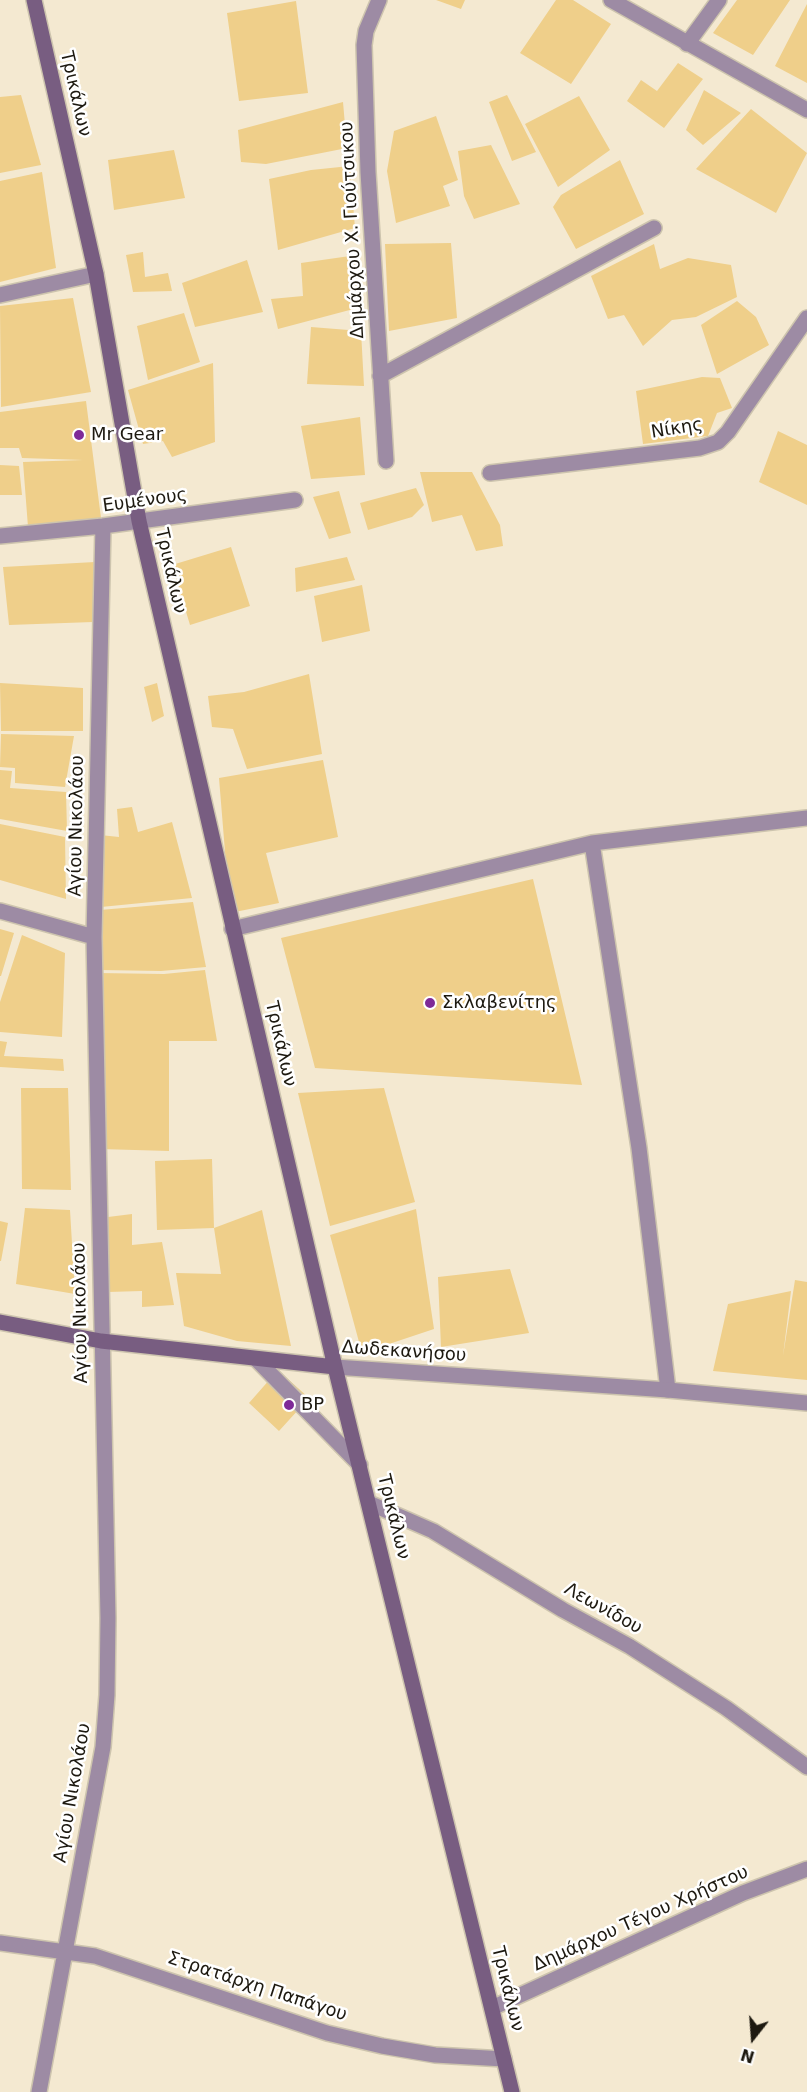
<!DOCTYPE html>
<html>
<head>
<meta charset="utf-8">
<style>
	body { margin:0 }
	#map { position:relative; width:807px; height:2092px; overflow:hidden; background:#f4e9d1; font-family:"DejaVu Sans",sans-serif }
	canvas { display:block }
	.north { position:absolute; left:723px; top:2008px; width:60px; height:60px; -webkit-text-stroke:4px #fff; paint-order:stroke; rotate:197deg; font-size:16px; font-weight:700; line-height:24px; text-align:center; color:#1d1910 }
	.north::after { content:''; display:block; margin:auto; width:21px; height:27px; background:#1d1910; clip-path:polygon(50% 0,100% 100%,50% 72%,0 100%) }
</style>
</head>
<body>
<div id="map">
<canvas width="807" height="2092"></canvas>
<div class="north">N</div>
</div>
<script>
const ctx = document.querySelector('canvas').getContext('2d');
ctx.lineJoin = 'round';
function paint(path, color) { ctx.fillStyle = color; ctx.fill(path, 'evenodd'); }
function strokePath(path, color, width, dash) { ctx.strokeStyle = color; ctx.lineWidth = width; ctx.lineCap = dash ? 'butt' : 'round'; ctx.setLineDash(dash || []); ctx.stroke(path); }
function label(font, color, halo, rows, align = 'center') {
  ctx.font = font + ' "DejaVu Sans",sans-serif'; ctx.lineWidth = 5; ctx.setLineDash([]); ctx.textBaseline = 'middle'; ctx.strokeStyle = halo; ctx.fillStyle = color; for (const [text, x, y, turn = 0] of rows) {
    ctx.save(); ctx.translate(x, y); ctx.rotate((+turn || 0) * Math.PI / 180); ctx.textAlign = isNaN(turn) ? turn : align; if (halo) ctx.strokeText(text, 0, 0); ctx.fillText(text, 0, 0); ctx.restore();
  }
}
const building = new Path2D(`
	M436,0H465L461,9Z
	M556,0H573L611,24L571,84L520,53Z
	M737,0H790L753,55L713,33Z
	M296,1L308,93L239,101L227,13Z
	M807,4V83L775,66Z
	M678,63L703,79L664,128L627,101L641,80L657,91Z
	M704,90L741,113L703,145L686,130Z
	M21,95L41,165L0,173V97Z
	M507,95L536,152L512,161L489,102Z
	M579,96L610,150L558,187L525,124Z
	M343,102L347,148L266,164L241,162L238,130Z
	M751,109L807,153L776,213L696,169Z
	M436,116L458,180L443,186L450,206L396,223L387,171L394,131Z
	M491,145L520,204L474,219L464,196L458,151Z
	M174,150L185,198L114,210L108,160Z
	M620,160L644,214L576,249L553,207L561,195Z
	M350,166L355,228L278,250L269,179L311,170Z
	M42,172L56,268L0,282V181Z
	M451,243L457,318L389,331L385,244Z
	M654,244L660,269L688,258L731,265L737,297L696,317L672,320L643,346L624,315L608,319L591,276Z
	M143,252L145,277L168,273L172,291L133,292L126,255Z
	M357,255L361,307L278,329L271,299L303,296L301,263Z
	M247,260L263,312L195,327L182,283Z
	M73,298L91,392L1,407L0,306Z
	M737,301L756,317L769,345L717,374L701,325Z
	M184,313L200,362L148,380L137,326Z
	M311,327L361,331L364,386L307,384Z
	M213,363L215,442L172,457L163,441L143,444L128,390Z
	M702,377L720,378L732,408L717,413L708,436L643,444L636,391Z
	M86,401L101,518L28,527L23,462L83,460L22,458L19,448H0V412Z
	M360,417L365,475L311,479L301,426Z
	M778,431L807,445V505L759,482Z
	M0,465L19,466L22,495H0Z
	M420,472H472L500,525L503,546L476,551L462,515L432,522Z
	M416,488L424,505L412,517L368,530L360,503Z
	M339,491L351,533L329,539L313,497Z
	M231,547L250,606L190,625L172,565Z
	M347,557L355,580L296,592L295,568Z
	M95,562L93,622L9,625L3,567Z
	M362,585L370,631L322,642L314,596Z
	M309,674L322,754L247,769L233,729L212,727L208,696L244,692Z
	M0,683L83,688V731H1Z
	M157,683L164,716L152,722L144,687Z
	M1,734L74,736L65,787L15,783V768L0,767Z
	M323,760L338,837L266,853L279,903L230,913L219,778Z
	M0,770L12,771L10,788L66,792L67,831L0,819Z
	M132,807L138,832L172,822L192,898L101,907L100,835L119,837L117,809Z
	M0,824L65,837L66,899L0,880Z
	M533,879L582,1085L315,1068L281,938Z
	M193,902L206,967L161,971L100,970V910Z
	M0,929L14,933L1,976H0Z
	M22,935L65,953L62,1037L0,1032V1002Z
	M205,970L217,1041H169V1151L100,1149L98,973L164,974Z
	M0,1041L7,1042L4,1056L63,1059L64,1071L0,1067Z
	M21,1088H68L71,1190L22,1189Z
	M384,1088L415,1202L330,1226L298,1093Z
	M212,1159L214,1228L157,1230L155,1161Z
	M25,1208L70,1210L75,1294L16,1284Z
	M416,1209L434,1329L362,1353L330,1235Z
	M262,1210L291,1346L237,1341L184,1326L176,1273L221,1274L214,1228Z
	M132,1214V1245L162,1242L174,1305L142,1307V1291L108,1292V1217Z
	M0,1221L8,1223L1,1261H0Z
	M510,1269L529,1333L441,1347L438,1277Z
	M795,1280L807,1282V1380L713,1371L728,1304L791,1291L783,1356Z
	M278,1370L309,1398L279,1431L249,1403Z`);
const lane = new Path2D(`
	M592,843L639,1148L668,1390
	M232,929L592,843L807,818
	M256,1359L360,1465`);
const street = new Path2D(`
	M379,0L366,31L364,45L368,172L386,461
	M611,0L807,110
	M687,44L719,0
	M0,295L96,274
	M380,376L654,228
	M490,473L700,448L718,442L728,432L807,318
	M0,536L103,526L295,500
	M0,911L94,937
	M335,1367L668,1390L807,1403
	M369,1503L433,1531L563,1610L629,1646L726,1708L807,1767
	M0,1943L95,1956L327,2033L382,2046L435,2055L504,2059
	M492,2008L743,1893L807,1869
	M39,2092L103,1747L107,1695L108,1618L94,937L103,526`);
const secondary = new Path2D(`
	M34,0L96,274L139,521L335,1367L512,2092
	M0,1322L101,1341L335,1367`);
const markers = [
	[79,435,6,"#7f2a98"],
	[430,1003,6,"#7f2a98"],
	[289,1405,6,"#7f2a98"]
];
const streetNames = [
	["Τρικάλων",75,94,77],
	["Δημάρχου Χ. Γιούτσικου",353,230,-93],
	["Νίκης",677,429,-9],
	["Ευμένους",145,501,-8],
	["Τρικάλων",170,571,77],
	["Αγίου Νικολάου",77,826,-89],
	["Τρικάλων",280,1044,77],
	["Αγίου Νικολάου",81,1313,-91],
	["Δωδεκανήσου",404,1352,4],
	["Τρικάλων",393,1517,76],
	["Λεωνίδου",603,1609,29],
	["Αγίου Νικολάου",73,1793,-80],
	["Δημάρχου Τέγου Χρήστου",641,1919,-24],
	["Στρατάρχη Παπάγου",257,1987,18],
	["Τρικάλων",507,1989,76]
];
const poiNames = [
	["Mr Gear",91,435],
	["Σκλαβενίτης",442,1003],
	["BP",301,1405]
];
paint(building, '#efcf8a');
strokePath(lane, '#cdc4ae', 18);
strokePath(street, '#cdc4ae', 18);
strokePath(secondary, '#cdc4ae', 18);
strokePath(lane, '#9d8ba4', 15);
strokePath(street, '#9d8ba4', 15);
strokePath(secondary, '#785d81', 15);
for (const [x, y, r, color] of markers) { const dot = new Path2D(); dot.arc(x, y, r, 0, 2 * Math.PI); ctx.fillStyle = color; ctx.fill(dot); strokePath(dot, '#fff', 2); }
label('18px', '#1d1910', '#fff', streetNames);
label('18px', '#1d1910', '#fff', poiNames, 'left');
</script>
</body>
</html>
